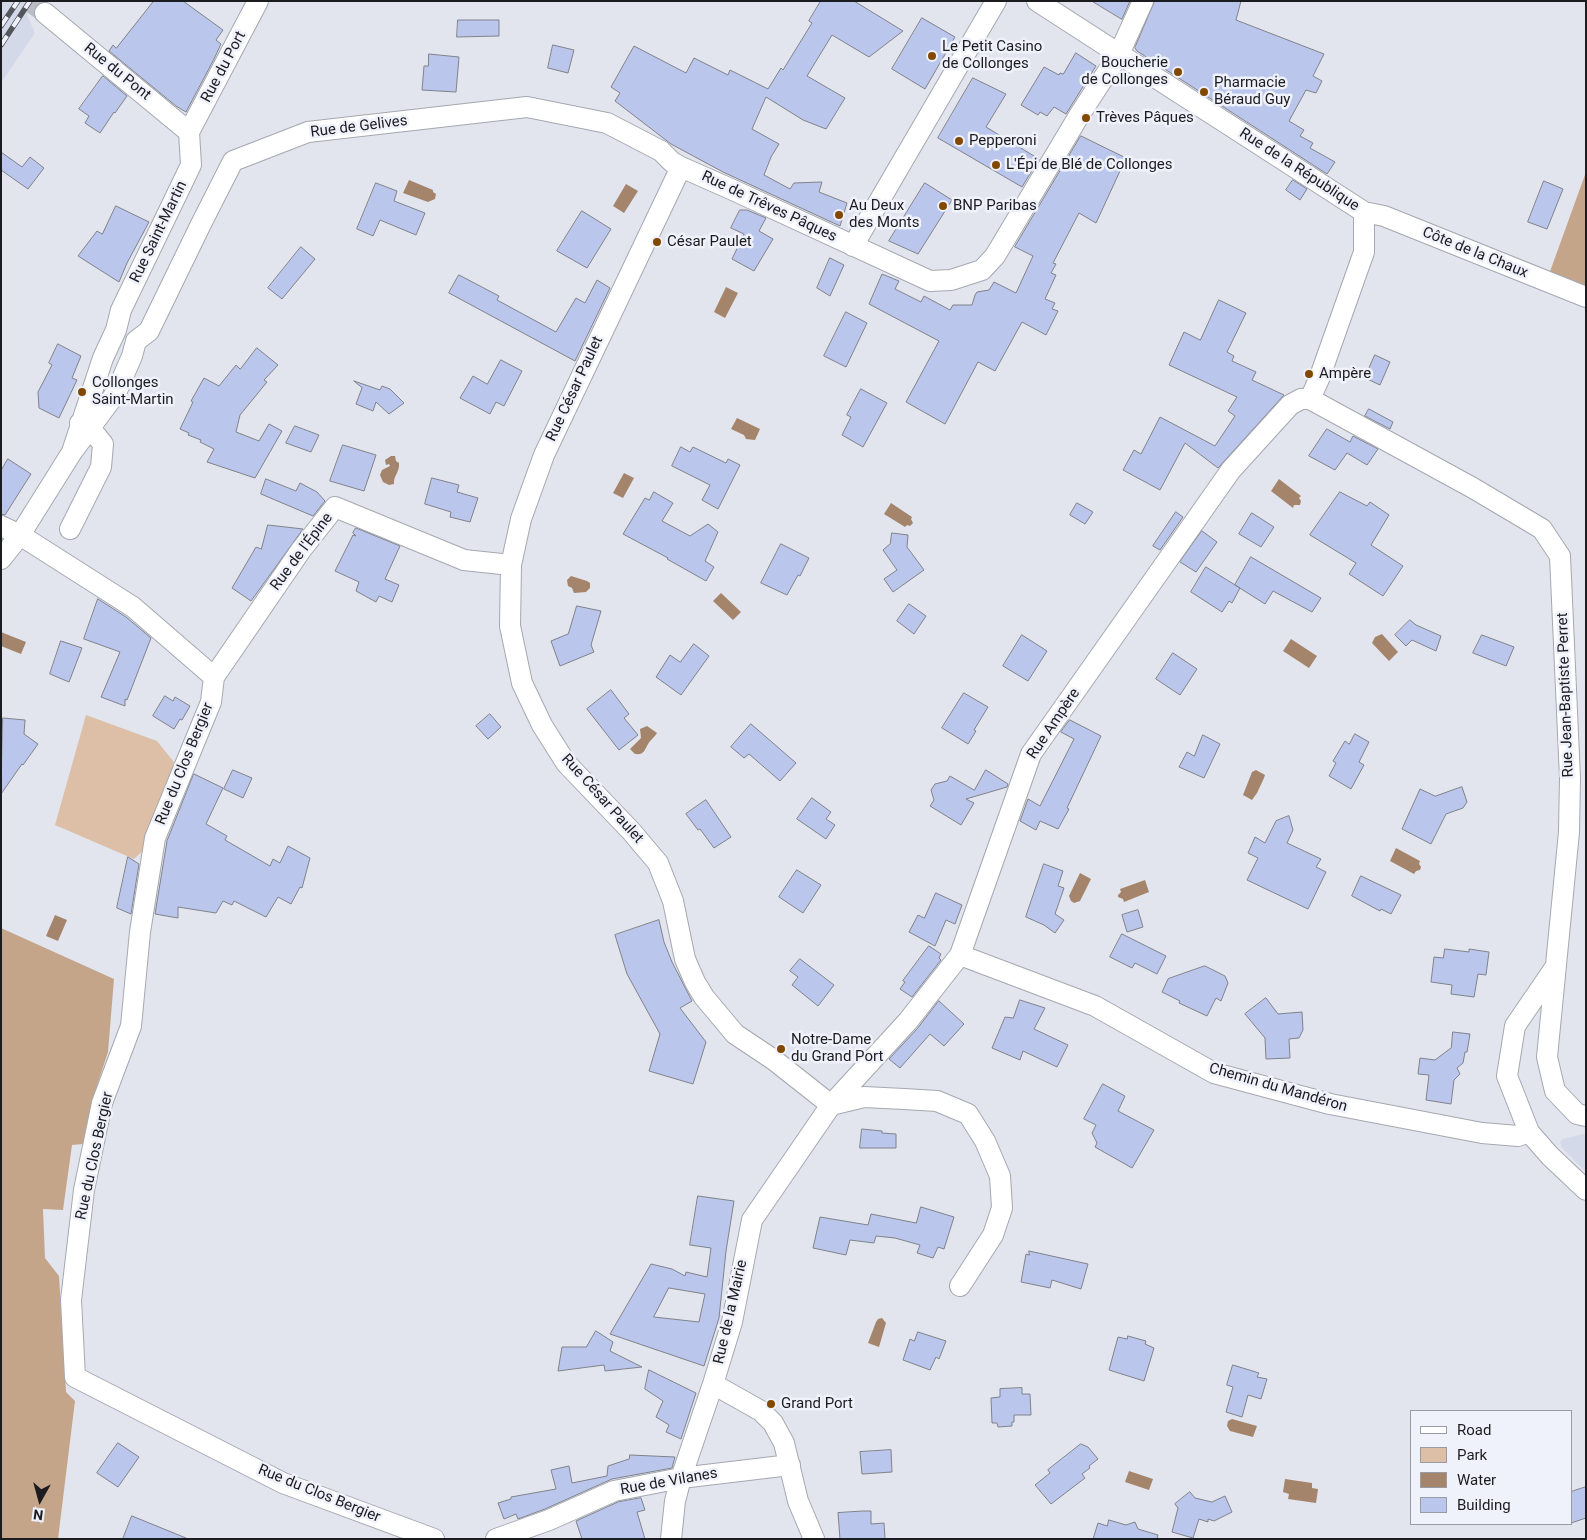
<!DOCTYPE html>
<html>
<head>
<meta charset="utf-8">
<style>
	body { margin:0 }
	#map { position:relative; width:1587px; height:1540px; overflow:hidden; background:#e2e5ee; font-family:Roboto,sans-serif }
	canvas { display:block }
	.frame { position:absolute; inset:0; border:2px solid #1b1c1f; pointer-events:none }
	.legend { position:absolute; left:1410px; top:1410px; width:162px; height:115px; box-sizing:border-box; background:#eff2fb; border:1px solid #9a9ca3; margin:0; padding:6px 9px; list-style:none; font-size:15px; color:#1b1c1f }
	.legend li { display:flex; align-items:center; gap:10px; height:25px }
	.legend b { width:25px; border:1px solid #9a9ca3 }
	.north { position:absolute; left:15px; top:1475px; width:50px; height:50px; -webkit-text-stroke:4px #eff2fb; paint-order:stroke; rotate:187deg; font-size:14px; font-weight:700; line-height:20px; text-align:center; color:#1b1c1f }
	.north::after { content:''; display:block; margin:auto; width:18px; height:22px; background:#1b1c1f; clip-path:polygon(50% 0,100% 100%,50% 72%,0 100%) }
</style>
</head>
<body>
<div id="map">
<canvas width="1587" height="1540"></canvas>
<div class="frame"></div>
<ul class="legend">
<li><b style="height:6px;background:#fff"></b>Road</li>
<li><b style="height:14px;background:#dcbfa6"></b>Park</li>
<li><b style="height:14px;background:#a4856b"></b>Water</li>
<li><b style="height:14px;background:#bac6eb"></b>Building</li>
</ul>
<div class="north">N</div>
</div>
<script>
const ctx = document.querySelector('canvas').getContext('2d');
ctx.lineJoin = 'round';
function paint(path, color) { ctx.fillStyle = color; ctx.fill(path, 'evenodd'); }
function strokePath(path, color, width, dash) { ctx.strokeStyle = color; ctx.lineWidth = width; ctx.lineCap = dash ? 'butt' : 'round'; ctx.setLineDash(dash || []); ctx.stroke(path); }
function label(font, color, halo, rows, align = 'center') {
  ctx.font = font + ' Roboto,sans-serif'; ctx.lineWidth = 5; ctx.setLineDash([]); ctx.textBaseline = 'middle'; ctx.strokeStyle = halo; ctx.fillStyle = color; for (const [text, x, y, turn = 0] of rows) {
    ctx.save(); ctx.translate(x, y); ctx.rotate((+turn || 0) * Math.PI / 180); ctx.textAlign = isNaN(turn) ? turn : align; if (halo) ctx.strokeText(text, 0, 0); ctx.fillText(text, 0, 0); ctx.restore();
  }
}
const built = new Path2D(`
	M1,1H36L27,15L35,33L1,83Z
	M1583,1134L1586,1135V1172L1562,1148L1560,1142L1563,1139Z`);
const green = new Path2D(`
	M86,715L157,741L177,766L146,848L134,859L55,825Z`);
const forest = new Path2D(`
	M1586,172V291L1548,277Z
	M1,928L114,979L108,1052L93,1098L83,1144L72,1145L63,1210L43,1209L45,1258L59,1276L66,1392L75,1401L58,1539H1Z`);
const water = new Path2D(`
	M409,180L433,190V192L436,194L435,199L428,202L403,193Z
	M626,184L638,191L624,213L613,206Z
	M726,287L738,293L725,318L714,312Z
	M737,418L760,429L755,440L746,439L744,435L731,429Z
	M391,456H395L396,461L399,463C400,472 393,476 394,484L389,485L383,482L380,475L382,470L390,466L389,464L386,465L385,460Z
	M624,473L634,478L623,498L613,493Z
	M1279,479L1301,496L1299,498L1301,501L1300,505H1294L1293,508L1271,491Z
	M891,503L912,517L911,519L913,523L910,526L907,525L905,527L884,514Z
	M571,576L587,581L590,583V588L586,592L574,593L572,588L568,586L567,580Z
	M721,593L741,612L733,620L713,601Z
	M1,632L26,642L21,654L1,646Z
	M1382,634L1398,652L1389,661L1372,643L1375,637Z
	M1291,639L1317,656L1309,668L1283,651Z
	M647,726L657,733C655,737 650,740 648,744C644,751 644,755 635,754L630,749L641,738L640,729Z
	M1256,770L1265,775L1264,778L1257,793L1252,800L1243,795L1252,772Z
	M1396,848L1420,861L1419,864L1421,867L1420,870L1416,871L1414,874L1390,861Z
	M1080,873L1091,879L1080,901L1074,903L1071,901L1069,896Z
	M1145,880L1149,892L1124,902L1123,899L1118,897V895L1121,892L1120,889Z
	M55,915L67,920L58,941L46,936Z
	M882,1318L886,1323L879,1347L868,1343L876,1322L878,1319Z
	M1232,1419L1257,1426L1253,1437L1230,1431L1227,1426L1228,1421Z
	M1129,1471L1153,1479L1149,1490L1125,1482Z
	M1285,1479L1312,1483V1488L1318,1489L1316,1503L1288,1499L1289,1494L1283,1492Z`);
const building = new Path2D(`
	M154,1H183L223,30L216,40L221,44L214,59L186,112L176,106L109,51L113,45L116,48Z
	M821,1H854L903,31L869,57L832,35L807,76L845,98L826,129L803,120L766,97L752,129L779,144L771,157L764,175L790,189L794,183L822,182L819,192L847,203L840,226L723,172L671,144L615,101L620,93L611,87L634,46L686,73L694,58L728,75L730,70L768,89L781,68L783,70L812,23L809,21Z
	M1092,1H1130L1122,19Z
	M1155,1H1241L1236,20L1324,54L1313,76L1322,81L1316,93L1306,90L1289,121L1304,130L1300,136L1313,143L1310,148L1335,162L1327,174L1137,51L1135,48Z
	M922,18L955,37L925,89L892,69Z
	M458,20H499V36L457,37Z
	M553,45L574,50L568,73L548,68Z
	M1076,53L1096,66L1066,114L1054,107L1047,116L1040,112L1038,115L1021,105L1044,67L1059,75L1060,73L1063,74Z
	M429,54L459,57L456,92L422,90L424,66H428Z
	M103,76L127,96L115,113L114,112L100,133L85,123L89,116L79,109Z
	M973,78L1006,94L986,127L1039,159L1022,187L938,138Z
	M1081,136L1126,158L1096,223L1079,213L1053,263L1056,264L1051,273L1056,275L1045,299L1055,303L1052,309L1058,311L1046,335L1022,322L995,371L978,362L945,424L906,402L939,341L869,304L882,274L899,281L895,289L921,302L924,296L950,310L953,305H972L975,295L977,292L989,290L994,282L1016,293L1033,256L1015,247Z
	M1,152L22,167L30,157L44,168L28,189L1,170Z
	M1293,180L1307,189L1300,200L1286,190Z
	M1544,181L1563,189L1547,229L1528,222Z
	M376,183L397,191L394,201L425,213L416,235L380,220L373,236L357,229Z
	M925,183L952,200L918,254L889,241Z
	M116,206L149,222L127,263L119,282L78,256L97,231L102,234Z
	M740,210H747L766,218L759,231L773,239L754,271L732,259L744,234L731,228Z
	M582,211L611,229L587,268L557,251Z
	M301,247L315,259L282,299L268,288Z
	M830,258L844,265L830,296L817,288Z
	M459,275L499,296L497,300L556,332L576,298L585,303L597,280L610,288L575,361L449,293Z
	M1219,300L1246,313L1227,352L1234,356L1232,361L1256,372L1252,380L1284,395L1218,468L1185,443L1160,490L1123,470L1134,450L1141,454L1160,417L1215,446L1235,416L1228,411L1237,397L1169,365L1184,332L1200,340Z
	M846,312L867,323L846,367L824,356Z
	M58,344L81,356L72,378L77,380L59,418L39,408L38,392L52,365L49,363Z
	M257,348L278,365L264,380L267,382L240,415L236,432L259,441L269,424L282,431L255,478L207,462L214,449L200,442L201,440L188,435L189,433L180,429L193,402L191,401L204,378L219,386L236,365L240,369Z
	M1375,355L1390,362L1380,385L1365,378Z
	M501,360L522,371L504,406L496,402L490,414L460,398L473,376L487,384Z
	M354,381L380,390L382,386L390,389L404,403L389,414L376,402L373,411L356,404L362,388Z
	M861,389L887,403L863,447L842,435L851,417L847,415Z
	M1369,409L1393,422L1390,429L1365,416Z
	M295,426L319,435L311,452L286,443Z
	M1327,429L1350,442L1353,436L1378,449L1367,465L1347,453L1335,470L1309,456Z
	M343,445L376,455L364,491L330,481Z
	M681,447L690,452L693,447L726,463L728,459L740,465L718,509L702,500L710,485L672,466Z
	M8,459L31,474L5,515L1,514V471Z
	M432,478L459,485L457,492L478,498L470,522L450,517L451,512L425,504Z
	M266,479L296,491L300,483L317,492L325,501L313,516L261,494Z
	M654,492L673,503L662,521L690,536L708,524L718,532L705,561L714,567L706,581L667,559L668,558L623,534L645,498L649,500Z
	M1340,492L1367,506L1370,502L1389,515L1371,545L1403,566L1383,596L1349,574L1356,563L1310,535Z
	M1077,503L1093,512L1085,524L1070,515Z
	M1176,512L1183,517L1160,550L1153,546Z
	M1252,513L1274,527L1261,547L1239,534Z
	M268,525L303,529L251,601L232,588L256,547L261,549Z
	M356,528L400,546L385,579L399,585L392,602L379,596L376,602L356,591L359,582L335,571L353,535L356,536L353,533Z
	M1202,531L1217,542L1196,572L1180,562Z
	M892,533L908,535L907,547L924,570L893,592L884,579L897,570L883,550L890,544Z
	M781,544L809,558L800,576L798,575L787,595L761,583Z
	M1251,557L1321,598L1312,612L1273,591L1265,604L1235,585Z
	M1206,567L1240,588L1232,603L1229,601L1222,612L1191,592Z
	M98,599L126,617L151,638L127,700L125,699V706L101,697L120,652L84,639Z
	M909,604L926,616L914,634L897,621Z
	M577,606L601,611L591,645L594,652L560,666L551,641L568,634Z
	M1410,620L1416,625L1441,636L1436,651L1412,640L1406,646L1395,635Z
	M1022,635L1047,651L1028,681L1003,666Z
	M1482,635L1514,647L1506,666L1473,653Z
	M61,641L82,648L69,682L50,674Z
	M694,644L709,656L681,695L656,677L670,655L680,662Z
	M1173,653L1197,669L1180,695L1156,679Z
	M611,690L629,714L624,718L638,735L619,750L587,709Z
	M964,693L988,707L974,730L976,731L968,744L942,728Z
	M165,696L173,701L175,697L190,706L182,720L180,719L174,729L153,716Z
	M490,714L501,727L488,739L476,726Z
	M3,718L25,720L24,734L38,744L23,765L22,764L1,794Z
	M1070,720L1101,736L1067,808L1069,809L1058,829L1040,821L1036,830L1020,821L1028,799L1040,806L1074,739L1061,732Z
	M751,724L796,763L780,781L749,754L744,758L731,747Z
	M1355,734L1369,742L1359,762L1364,765L1351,789L1329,776L1336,763L1333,761L1345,741L1349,744Z
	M1203,735L1220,744L1204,778L1179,767L1187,752L1194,756Z
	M233,770L252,778L243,798L224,789Z
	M986,770L1008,784L1007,787L966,799L974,803L961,825L930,806L934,800L931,790L935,784L947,781L950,776L974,790Z
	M194,774L223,788L206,824L227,836L225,840L270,866L273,859L280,863L288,846L310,858L302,888L300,887L291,904L278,897L266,917L234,901L232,905L223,901L216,913L178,907V918L155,914L167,841Z
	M1462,787L1467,802L1463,808L1446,814L1431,844L1402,829L1420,789L1435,796Z
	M812,798L831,812L826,819L835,825L826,839L797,819Z
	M706,800L731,837L714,848L700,829L698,830L686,814Z
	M1289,816L1293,830L1287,843L1321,859L1316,867L1326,872L1308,909L1247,880L1258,858L1248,853L1255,837L1265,843L1276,821Z
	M128,857L139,864L131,914L117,908Z
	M1044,864L1063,871L1058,886L1064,888L1055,914L1064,920L1055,933L1044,925L1026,917Z
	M797,870L821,885L803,913L779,897Z
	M1361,876L1401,895L1391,914L1381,909L1380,911L1352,896Z
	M936,893L962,905L955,924L946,920L935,946L909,932L918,915L924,918Z
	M1138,910L1143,927L1127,932L1122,915Z
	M659,920L664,942L672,962L692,1001L680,1008L706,1042L693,1084L649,1071L660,1034L627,974L615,935Z
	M1122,934L1166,956L1157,974L1135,963L1132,968L1110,957Z
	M929,946L941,954L939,958L941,960L912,997L900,989L905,982L903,981Z
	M1445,949L1469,952V949L1489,952L1486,975L1478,974L1474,997L1451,994L1452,985L1431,982L1434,957L1443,958Z
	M800,959L834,985L818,1006L792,985L798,977L790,971Z
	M1205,966L1225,976L1228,983L1221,1001L1216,998L1207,1016L1179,1003L1180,1001L1162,992L1168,979Z
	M1266,998L1278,1014L1302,1012L1303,1030L1299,1038L1289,1039L1290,1058L1266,1059L1265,1038L1245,1014Z
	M1020,1000L1045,1008L1034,1029L1068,1045L1057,1067L1023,1051L1020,1060L992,1048L1005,1017L1013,1018Z
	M939,1001L964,1024L944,1046L930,1034L900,1068L889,1059L917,1029Z
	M1453,1032L1470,1034L1467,1052H1465L1463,1063L1457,1068L1460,1074L1454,1080L1451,1104L1426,1100L1429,1075L1418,1074L1420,1058L1435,1060L1451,1048Z
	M1103,1084L1125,1096L1118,1111L1154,1130L1132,1168L1095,1147L1097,1143L1092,1133L1096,1125L1084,1119Z
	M862,1129L882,1131V1133L896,1134V1148H860Z
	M698,1196L734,1201L726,1251L719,1318L704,1366L610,1334L651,1264L672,1269L685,1276L686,1272L707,1277L711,1248L690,1245ZM669,1288L705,1294L699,1322L654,1317Z
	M921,1207L954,1217L944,1249L938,1247L933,1258L917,1253L920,1245L895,1238L876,1236L874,1243L850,1240L846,1255L813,1248L820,1217L868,1225L871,1214L916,1223Z
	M1029,1251L1088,1264L1081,1289L1052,1280L1050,1288L1021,1282L1026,1254L1029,1255Z
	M596,1331L613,1342L610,1351L642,1367L605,1371L604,1365L558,1371L562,1347H586Z
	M918,1332L946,1341L939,1359L936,1357L930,1370L903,1360L910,1339L914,1341Z
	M1128,1336L1146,1341L1145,1344L1154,1348L1144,1381L1109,1370L1118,1337L1127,1339Z
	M1233,1365L1259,1373L1257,1377L1267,1379L1261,1399L1248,1395L1242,1417L1226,1412L1233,1387L1227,1385Z
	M649,1370L696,1393L681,1439L666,1432L669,1425L656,1417L663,1401L645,1389Z
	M1022,1388V1394H1030L1031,1415H1014V1422H1012V1426L998,1427L997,1423H992L991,1398L1000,1397V1389Z
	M118,1443L139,1457L118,1487L97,1473Z
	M1081,1444L1088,1447L1098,1459L1089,1466L1090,1468L1082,1474L1085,1478L1051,1504L1035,1485L1050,1473L1048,1470Z
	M891,1450L892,1472L862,1474L860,1452Z
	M630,1455L675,1457L672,1468L612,1479L545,1509L518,1519L516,1514L504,1519L498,1503L511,1499V1497L556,1489L551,1470L569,1466L572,1483L607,1476L608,1466L629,1459Z
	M1586,1487V1518L1571,1523V1492Z
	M1190,1492L1195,1498L1212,1502L1225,1496L1232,1512L1214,1521L1208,1519V1522L1199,1519L1193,1538L1172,1532L1178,1508L1175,1504Z
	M641,1498L645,1510L637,1512L645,1539H582L576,1521L618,1502Z
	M863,1511H871V1524L884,1523L885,1539H840L838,1513Z
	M132,1516L186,1538V1539H123Z
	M1109,1520L1126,1525L1135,1522L1138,1529L1158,1535L1157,1539H1093L1098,1523L1107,1526Z`);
const minorTunnel = new Path2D(`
	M29,1L45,13`);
const minor = new Path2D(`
	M1037,1L1364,212V252L1319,379L1310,399
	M45,13L189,132
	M189,132L258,1
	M681,167L544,455L521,519L511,565L510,626L522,683L542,725L566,763L631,831L658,863L673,901L685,959L695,982L704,997L735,1034L774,1060L831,1105
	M1364,212L1384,216L1586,297
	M853,246L996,1
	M136,341L149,331L201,224L233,161L308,132L527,107L607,123L661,151L672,162L681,167L733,190L930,281L951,280L982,270L995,256L1080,114L1119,54L1143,1
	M1310,399L1473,488L1542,529L1560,556L1570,778L1569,832L1547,1057L1555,1091L1577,1114L1586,1116
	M72,452L103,358L116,330L121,310L191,165L189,132
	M1,526L20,535L133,607L214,677L211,702L155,838L140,932L131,1026L102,1103L84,1190L71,1300L75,1377L283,1483L434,1539
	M70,529L101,467L103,444L90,428L80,423
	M1,559L20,535L72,452L116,393L132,356L136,341
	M214,677L301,550L335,507L464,560L511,565
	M960,955L1095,1006L1214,1073L1330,1104L1482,1133L1518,1136L1529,1132
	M1554,969L1515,1026L1507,1076L1529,1132L1550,1156L1586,1190
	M831,1105L864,1097L904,1099L937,1101L968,1114L985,1141L1000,1176L1002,1208L993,1235L960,1286
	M713,1384L761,1411L773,1423L784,1443L798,1501L814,1539
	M496,1539L549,1520L614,1491L681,1478L790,1465
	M671,1539L675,1501L681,1478L713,1384L732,1322L752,1220L831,1105L908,1021L960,955L1031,754L1231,470L1290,405L1301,399H1310`);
const rail = new Path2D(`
	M1,26L18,1
	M1,45L30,1`);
const markers = [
	[932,56,5,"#824800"],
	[1178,72,5,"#824800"],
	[1204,92,5,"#824800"],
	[1086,118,5,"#824800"],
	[959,141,5,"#824800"],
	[996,165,5,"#824800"],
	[943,206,5,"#824800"],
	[839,215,5,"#824800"],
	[657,242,5,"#824800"],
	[1309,374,5,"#824800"],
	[82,392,5,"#824800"],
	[781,1049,5,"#824800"],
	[771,1404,5,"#824800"]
];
const poiNames = [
	["Le Petit Casino",942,47],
	["de Collonges",942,64],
	["Boucherie",1168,63,"right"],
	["de Collonges",1168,80,"right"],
	["Pharmacie",1214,83],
	["Béraud Guy",1214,100],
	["Trèves Pâques",1096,118],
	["Pepperoni",969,141],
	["L'Épi de Blé de Collonges",1006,165],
	["Au Deux",849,206],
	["des Monts",849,223],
	["BNP Paribas",953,206],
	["César Paulet",667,242],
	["Ampère",1319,374],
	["Collonges",92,383],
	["Saint-Martin",92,400],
	["Notre-Dame",791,1040],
	["du Grand Port",791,1057],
	["Grand Port",781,1404]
];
const streetNames = [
	["Rue du Port",224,67,-62],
	["Rue du Pont",117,72,39],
	["Rue de Gelives",359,127,-7],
	["Rue de la République",1299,170,33],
	["Rue de Trêves Pâques",769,207,25],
	["Rue Saint-Martin",159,232,-64],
	["Côte de la Chaux",1475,253,22],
	["Rue César Paulet",575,389,-65],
	["Rue de l'Épine",302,552,-53],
	["Rue Jean-Baptiste Perret",1566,695,-92],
	["Rue Ampère",1054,724,-56],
	["Rue du Clos Bergier",185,764,-68],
	["Rue César Paulet",602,799,48],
	["Chemin du Mandéron",1278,1088,16],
	["Rue du Clos Bergier",95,1156,-78],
	["Rue de la Mairie",731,1312,-77],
	["Rue de Vilanes",669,1482,-10],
	["Rue du Clos Bergier",319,1494,22]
];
paint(built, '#d3d9e9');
paint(green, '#dcbfa6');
paint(forest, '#c5a58a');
paint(water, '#a4856b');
paint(building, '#bac6eb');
strokePath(building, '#80828a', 1);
strokePath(minorTunnel, '#babdc5', 20, [20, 10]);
strokePath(minor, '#a5a8b0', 22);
strokePath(minor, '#fff', 20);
strokePath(rail, '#54565b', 5.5);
strokePath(rail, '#eff2fb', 4, [11]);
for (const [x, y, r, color] of markers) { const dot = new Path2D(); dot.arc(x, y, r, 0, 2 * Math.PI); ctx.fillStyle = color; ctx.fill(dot); strokePath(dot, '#eff2fb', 2); }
label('15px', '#1b1c1f', '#eff2fb', poiNames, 'left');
label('15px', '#1b1c1f', '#eff2fb', streetNames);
</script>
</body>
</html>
